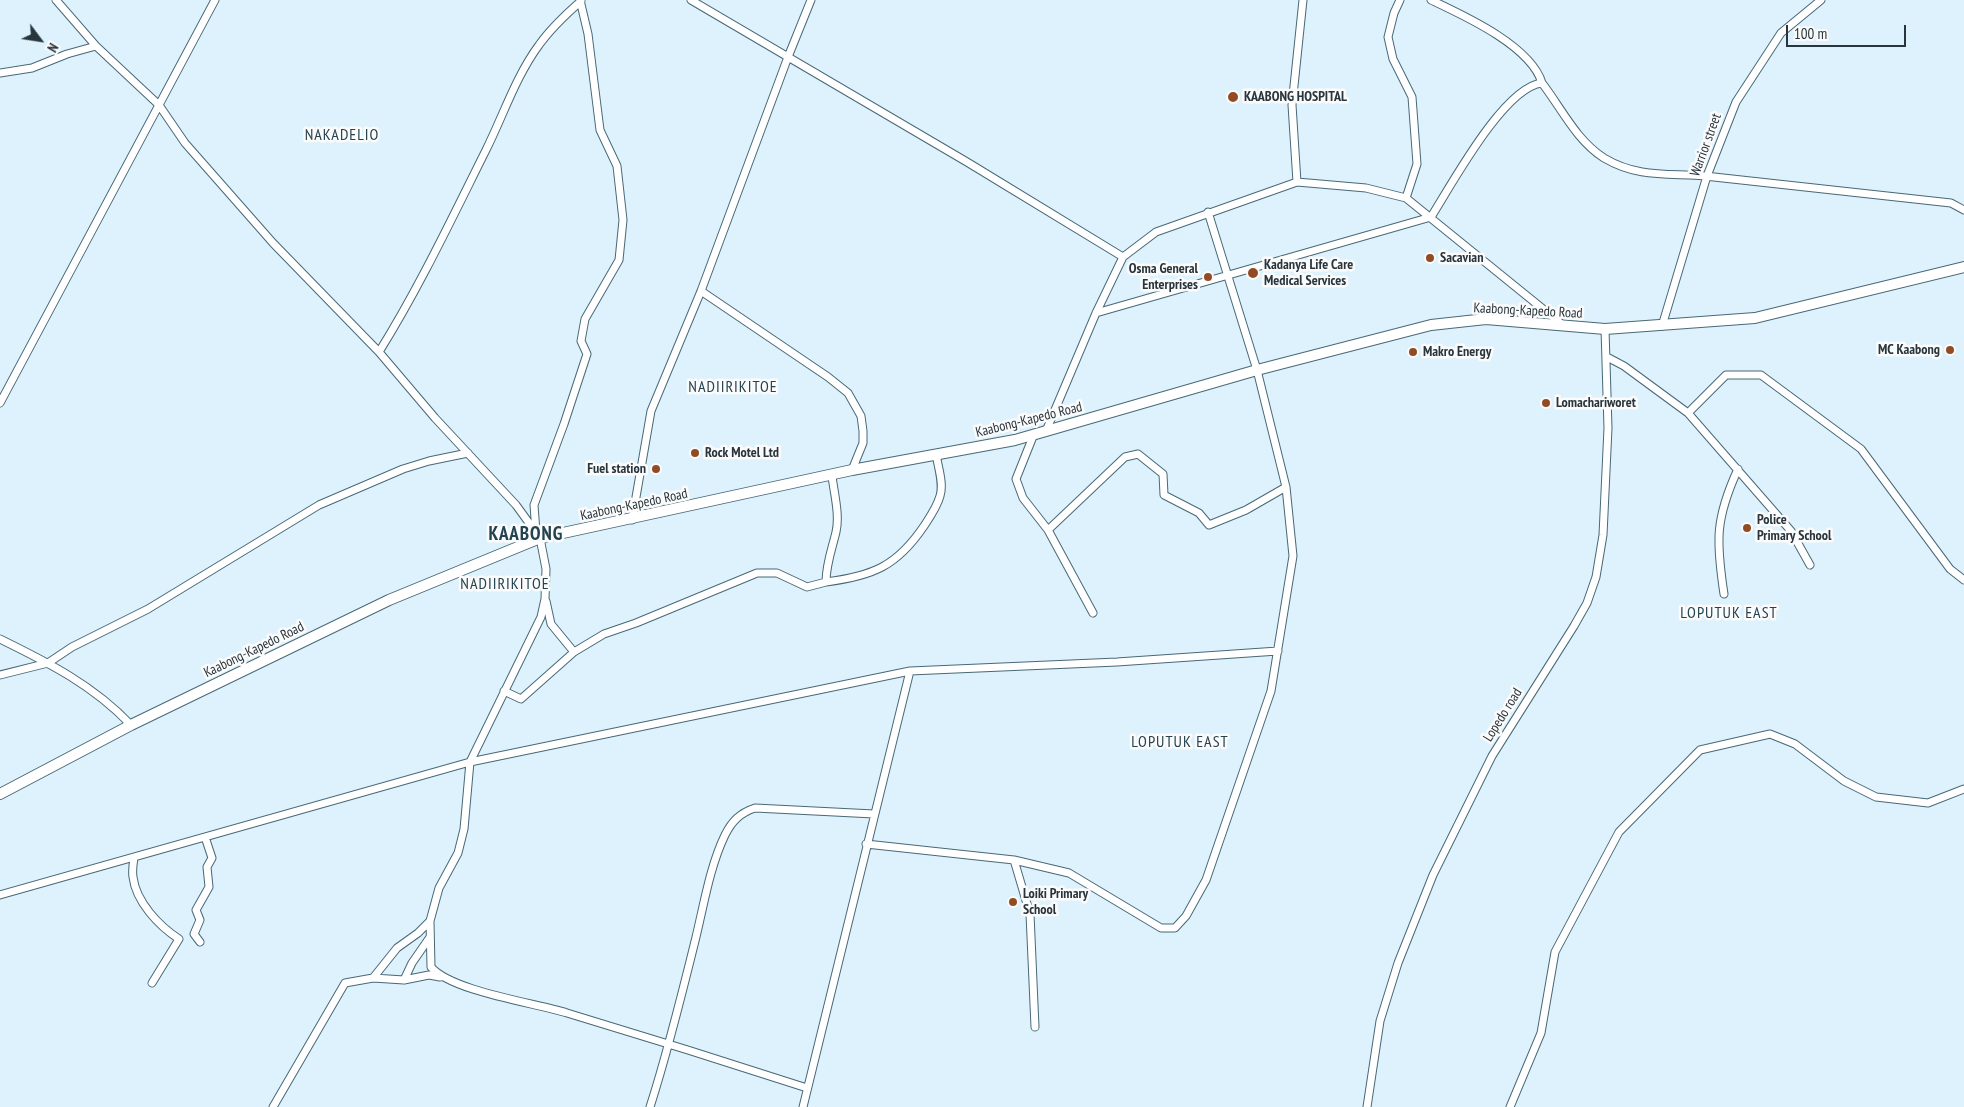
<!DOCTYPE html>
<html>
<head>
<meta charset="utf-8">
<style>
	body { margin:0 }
	#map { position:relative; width:1964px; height:1107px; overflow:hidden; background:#ddf2fc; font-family:"PT Sans Narrow",sans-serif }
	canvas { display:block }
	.north { position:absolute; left:15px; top:15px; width:50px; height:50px; -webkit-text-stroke:4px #fbfbfb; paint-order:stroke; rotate:121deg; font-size:14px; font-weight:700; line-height:20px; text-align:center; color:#28353c }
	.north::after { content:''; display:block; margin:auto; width:18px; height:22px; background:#28353c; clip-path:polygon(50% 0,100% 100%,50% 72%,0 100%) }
	.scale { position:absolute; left:1786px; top:25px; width:120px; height:22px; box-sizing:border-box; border:2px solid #28353c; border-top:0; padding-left:6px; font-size:15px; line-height:18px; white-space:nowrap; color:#28353c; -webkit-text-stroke:4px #fbfbfb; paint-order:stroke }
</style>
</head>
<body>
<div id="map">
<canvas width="1964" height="1107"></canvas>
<div class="north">N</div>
<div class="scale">100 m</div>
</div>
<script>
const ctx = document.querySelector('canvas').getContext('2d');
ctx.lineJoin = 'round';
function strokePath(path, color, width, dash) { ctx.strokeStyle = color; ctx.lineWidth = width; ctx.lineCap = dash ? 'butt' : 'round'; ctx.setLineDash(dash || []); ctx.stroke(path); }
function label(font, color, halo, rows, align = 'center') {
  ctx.font = font + ' "PT Sans Narrow",sans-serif'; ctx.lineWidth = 5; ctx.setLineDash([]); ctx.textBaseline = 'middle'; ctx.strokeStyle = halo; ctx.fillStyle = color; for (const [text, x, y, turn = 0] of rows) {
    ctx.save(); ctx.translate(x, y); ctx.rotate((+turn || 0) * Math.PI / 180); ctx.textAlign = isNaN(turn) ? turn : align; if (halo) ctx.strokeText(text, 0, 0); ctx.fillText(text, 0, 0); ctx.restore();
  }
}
const street = new Path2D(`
	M56,0L96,46L159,105L185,143L273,243L379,352L435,418L516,505L540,538L546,569L545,599L541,617L470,762L464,829L458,853L439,888L430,921L418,933L397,948L373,978L345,983L273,1107
	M691,0L967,162L1123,257
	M1400,0L1394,13L1388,37L1393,59L1412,97L1417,164L1406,198
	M1431,0C1465,16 1531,46 1542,83
	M0,73L32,68L67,54L96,46
	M1297,182L1292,105L1303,0
	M701,291L828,377L848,393L861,416L863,431V443L852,470
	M1096,313L1431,217C1452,184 1504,87 1542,83C1562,109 1576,140 1604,158C1641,180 1674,172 1714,177C1793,186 1872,194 1951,203L1964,210
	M1662,326L1707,176L1736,102L1781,33L1821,0
	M379,352C419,288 452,218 486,150C503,116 516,76 539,45C551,28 565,15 581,1
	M1607,357L1624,366L1688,413L1791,531L1810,565
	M0,403L215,0
	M1688,413L1726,375H1761L1861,449L1950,569L1964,580
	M1046,431L1096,313L1123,257L1156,232L1297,182L1366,188L1406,198L1564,326
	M1034,434L1016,479L1023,498L1048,530L1093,613
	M632,520L651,411L701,291L788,57L811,0
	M1048,530L1125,457L1138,454L1163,474L1164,495L1199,513L1209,525L1246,510L1286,487
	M536,532L534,505L564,424L587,354L581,341L585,319L619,260L623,220L617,166L600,130L588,34L580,0
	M826,582C873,576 897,566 924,526C930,517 937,507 940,496C944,484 938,467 936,454
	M1724,594C1716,541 1715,519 1738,469
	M546,601L551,624L574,652
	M0,639C49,663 93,685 131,725
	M0,675L48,663L72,647L148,609L319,505L403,469L429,461L468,453
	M504,691L521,699L574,652L604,634L636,623L757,573H777L807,587L826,582C826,564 832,549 836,532C840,515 834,493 832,476
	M866,844L1014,860L1069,873L1161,928H1175L1186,916L1206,880L1271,691L1293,556L1286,487L1257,370L1208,212
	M134,858C133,864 132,871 133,877C136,902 159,926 179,939L152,983
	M1014,860L1030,914L1035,1027
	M0,895L470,762L910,671L1117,662L1278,651
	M430,921L431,967C451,991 535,1003 567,1013C647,1037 727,1062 807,1088
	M200,942L194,934L200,920L196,910L209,887L207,867L212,858L205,837
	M373,978L404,980L429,975L440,977
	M404,980L412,963L430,937
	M650,1107C668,1051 682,994 696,937C704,904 710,866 725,835C732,821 740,813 755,808L874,814
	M803,1107L910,671
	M1367,1107L1380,1021L1398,963L1433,875L1492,756L1574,626L1587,603L1596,577L1603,535L1608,428L1605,329
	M1510,1107L1541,1033L1555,952L1619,832L1700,750L1770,734L1795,744L1844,781L1876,797L1928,803L1964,789`);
const secondary = new Path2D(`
	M0,794L131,725L389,600L540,538L852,470L1015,440L1257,370L1431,325L1486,319L1605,329L1755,318L1964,267`);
const markers = [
	[1233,97,6,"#924c25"],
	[1430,258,5,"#924c25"],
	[1253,273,6,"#924c25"],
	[1208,277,5,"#924c25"],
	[1950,350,5,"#924c25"],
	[1413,352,5,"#924c25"],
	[1546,403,5,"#924c25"],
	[695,453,5,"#924c25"],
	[656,469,5,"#924c25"],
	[1747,528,5,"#924c25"],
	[1013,902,5,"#924c25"]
];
const poiNames = [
	["KAABONG HOSPITAL",1244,97],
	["Sacavian",1440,258],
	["Kadanya Life Care",1264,265],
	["Medical Services",1264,281],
	["Osma General",1198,269,"right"],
	["Enterprises",1198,285,"right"],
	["MC Kaabong",1940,350,"right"],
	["Makro Energy",1423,352],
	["Lomachariworet",1556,403],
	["Rock Motel Ltd",705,453],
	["Fuel station",646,469,"right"],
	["Police",1757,520],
	["Primary School",1757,536],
	["Loiki Primary",1023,894],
	["School",1023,910]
];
const streetNames = [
	["Warrior street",1706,145,-70],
	["Kaabong-Kapedo Road",1528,311,3],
	["Kaabong-Kapedo Road",1029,420,-14],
	["Kaabong-Kapedo Road",634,505,-12],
	["Kaabong-Kapedo Road",254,650,-26],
	["Lopedo road",1503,715,-58]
];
const quarterNames = [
	["NAKADELIO",342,135],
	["NADIIRIKITOE",733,387],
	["NADIIRIKITOE",505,584],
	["LOPUTUK EAST",1729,613],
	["LOPUTUK EAST",1180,742]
];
const districtNames = [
	["KAABONG",526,535]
];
strokePath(street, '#496876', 9);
strokePath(secondary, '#496876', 12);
strokePath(street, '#fff', 7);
strokePath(secondary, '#fff', 10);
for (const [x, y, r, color] of markers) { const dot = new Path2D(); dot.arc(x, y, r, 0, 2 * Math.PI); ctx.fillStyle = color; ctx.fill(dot); strokePath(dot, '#fbfbfb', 2); }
label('bold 14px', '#28353c', '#fbfbfb', poiNames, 'left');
label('14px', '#28353c', '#fbfbfb', streetNames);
ctx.letterSpacing = '1px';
label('16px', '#244350', '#fbfbfb', quarterNames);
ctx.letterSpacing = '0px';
ctx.letterSpacing = '1px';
label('bold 19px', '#244350', '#fbfbfb', districtNames);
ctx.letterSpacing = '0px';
</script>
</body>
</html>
